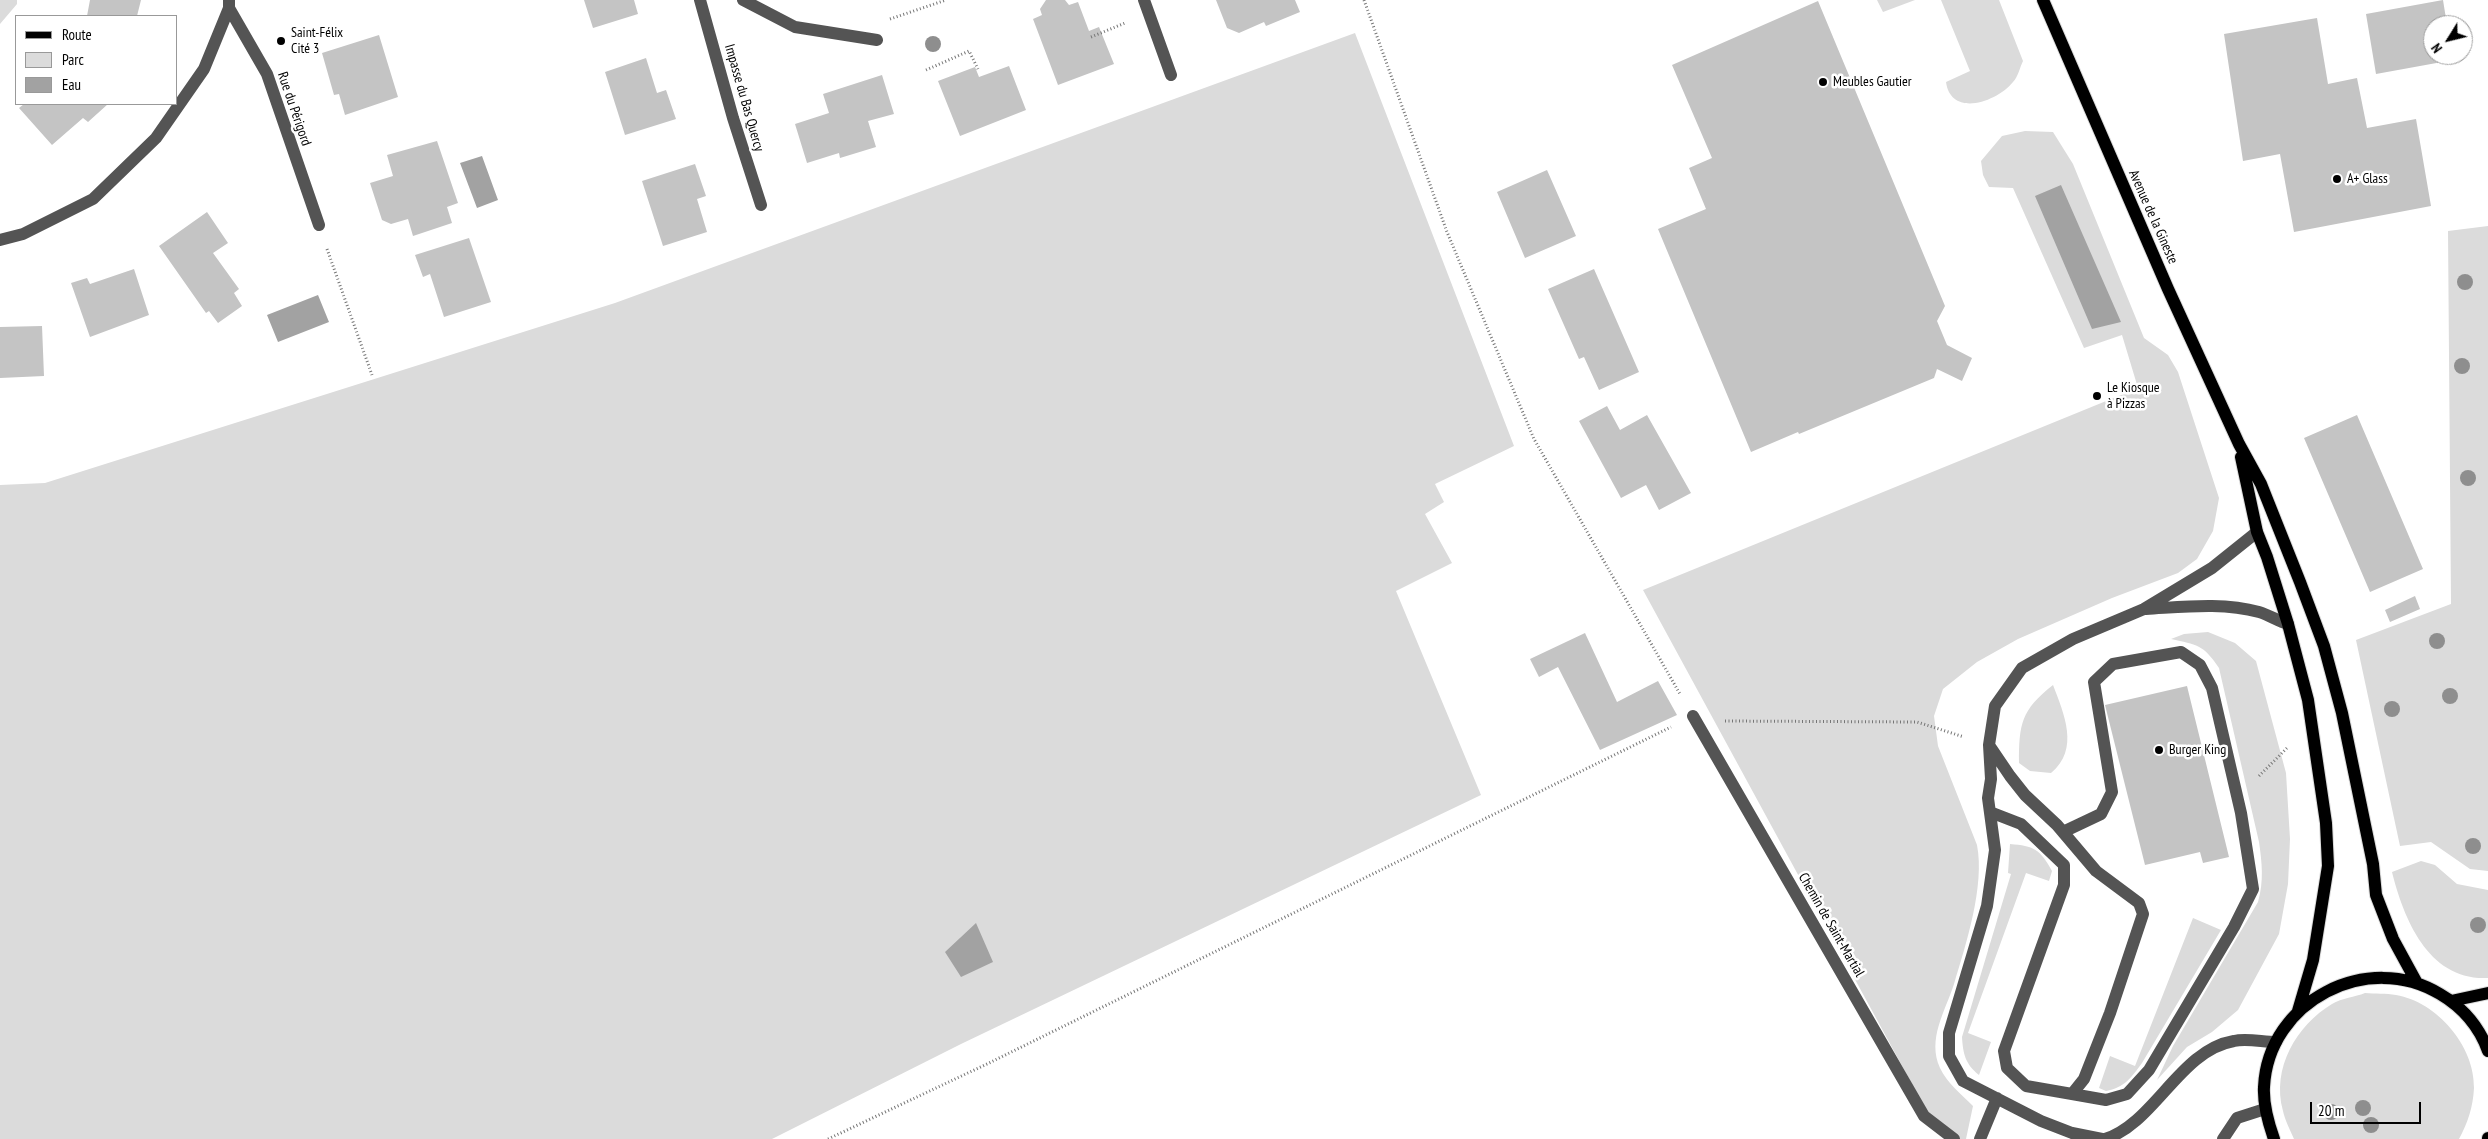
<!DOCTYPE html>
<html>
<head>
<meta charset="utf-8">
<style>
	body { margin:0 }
	#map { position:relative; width:2488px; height:1139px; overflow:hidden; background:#fff; font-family:"PT Sans Narrow",sans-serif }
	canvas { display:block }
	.legend { position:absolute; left:15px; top:15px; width:162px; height:90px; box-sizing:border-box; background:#fff; border:1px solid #999; margin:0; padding:6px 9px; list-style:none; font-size:15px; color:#000 }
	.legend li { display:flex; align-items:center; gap:10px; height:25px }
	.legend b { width:25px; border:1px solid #999 }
	.north { position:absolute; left:2423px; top:15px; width:50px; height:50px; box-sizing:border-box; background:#fff; border:1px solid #999; border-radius:50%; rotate:234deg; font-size:14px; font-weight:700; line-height:20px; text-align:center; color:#000 }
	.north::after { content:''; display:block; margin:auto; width:18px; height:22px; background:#000; clip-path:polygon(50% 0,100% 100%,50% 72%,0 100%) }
	.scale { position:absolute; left:2310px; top:1102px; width:111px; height:22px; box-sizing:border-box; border:2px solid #000; border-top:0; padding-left:6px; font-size:15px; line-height:18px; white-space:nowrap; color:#000; -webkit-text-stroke:4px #fff; paint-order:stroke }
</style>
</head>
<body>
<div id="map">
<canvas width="2488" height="1139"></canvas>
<ul class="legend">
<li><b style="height:6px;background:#000"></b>Route</li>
<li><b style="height:14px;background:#dbdbdb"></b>Parc</li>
<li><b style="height:14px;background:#a2a2a2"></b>Eau</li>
</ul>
<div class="north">N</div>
<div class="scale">20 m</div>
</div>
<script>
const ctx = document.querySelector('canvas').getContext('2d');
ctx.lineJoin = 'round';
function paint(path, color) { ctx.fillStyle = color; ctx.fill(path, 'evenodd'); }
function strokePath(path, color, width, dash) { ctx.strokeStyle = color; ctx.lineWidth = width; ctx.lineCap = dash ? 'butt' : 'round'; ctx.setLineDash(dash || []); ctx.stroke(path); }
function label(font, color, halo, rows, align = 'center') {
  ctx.font = font + ' "PT Sans Narrow",sans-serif'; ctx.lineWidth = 5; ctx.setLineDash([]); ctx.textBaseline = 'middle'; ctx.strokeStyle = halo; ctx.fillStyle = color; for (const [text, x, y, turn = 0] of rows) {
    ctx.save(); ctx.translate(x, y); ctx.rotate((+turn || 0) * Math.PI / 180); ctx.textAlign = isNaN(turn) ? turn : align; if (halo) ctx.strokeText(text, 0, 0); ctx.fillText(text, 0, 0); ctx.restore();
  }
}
const green = new Path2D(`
	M0,0H17V4L0,24Z
	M1877,0H1915L1883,12Z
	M1941,0H1999L2023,61C2020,67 2018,77 2013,82C1997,102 1951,118 1946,82L1970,71Z
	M1355,33L1514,446L1435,484L1444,502L1425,514L1452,563L1396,591L1481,795L961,1044L772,1139H0V485L45,483L615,303Z
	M2025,131L2053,132L2073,164L2144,338L2168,355L2178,372L2219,498L2213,531L2197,559L2178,573L2112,598L2018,639L1977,662L1943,689L1934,716L1938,746L1977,845C1985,886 1966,944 1954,984C1945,1012 1927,1039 1940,1068C1947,1083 1962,1095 1973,1106L1966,1139H1958L1931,1119L1643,590L2138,388L2122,335L2084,348L2013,188L1989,187L1983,175L1981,161L2002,136Z
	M2488,226V871L2470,869L2431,842L2400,846L2356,640L2451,604L2448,231Z
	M2208,632L2235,643L2256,661L2286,773L2290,839L2288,884L2279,934L2238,1010L2212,1032L2187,1047L2157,1080L2173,1046L2258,902C2264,881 2262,863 2259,842L2219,668C2203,644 2197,645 2171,639L2184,634Z
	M2053,685C2064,714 2080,749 2051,773L2030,771L2019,763C2019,724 2021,710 2053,685Z
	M2010,844C2034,846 2040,849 2052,871L2049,881L2026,873L1968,1033L1991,1042L1979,1075C1965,1064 1963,1053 1962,1037L2011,874L2008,873Z
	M2421,861L2435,865L2457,884L2488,890V978C2429,981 2404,920 2392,872Z
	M2193,918L2221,930L2142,1063C2132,1077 2124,1088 2106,1091L2099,1088L2110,1056L2135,1066Z
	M2365,993C2375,994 2386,993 2396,995C2437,1002 2475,1046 2474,1088C2473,1107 2468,1122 2459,1139H2294C2290,1130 2285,1120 2283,1111C2271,1068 2297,1025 2332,1004C2342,998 2355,997 2365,993Z`);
const water = new Path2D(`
	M482,156L498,200L477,208L460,163Z
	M2061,185L2121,322L2092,329L2035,196Z
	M318,295L329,322L278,342L267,315Z
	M976,923L993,962L961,977L945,952Z`);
const building = new Path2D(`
	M90,0H141L137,16H87Z
	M584,0H634L638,14L593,28Z
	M1046,0H1065L1069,5L1078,2L1089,31L1099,27L1114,64L1058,85L1033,19L1042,15L1040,9Z
	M1216,0H1295L1300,12L1266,26L1264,22L1239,33L1227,28Z
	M2443,0L2447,25H2433V55H2452L2453,60L2376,74L2366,14Z
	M1818,1L1945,306L1937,321L1947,345L1972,358L1962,381L1937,369L1934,378L1799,434L1798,432L1751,452L1658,229L1706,209L1689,168L1712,158L1672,65Z
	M2317,18L2328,84L2357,78L2367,128L2416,119L2431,206L2294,232L2280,154L2243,161L2224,34Z
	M379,35L398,97L345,115L339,94L334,95L322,53Z
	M646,58L657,93L666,90L676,119L625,135L605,72Z
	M1009,66L1026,110L960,136L938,81L975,67L979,77Z
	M882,75L894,114L868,121L876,147L840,158L839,153L807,163L795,124L829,113L823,94Z
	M24,104H108L88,122L83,118L52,145L19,108Z
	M437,141L458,203L447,207L452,223L413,236L408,219L391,224L382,220L370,183L393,176L387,155Z
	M695,164L706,196L697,199L707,232L663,246L642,181Z
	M1547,170L1576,236L1525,258L1497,192Z
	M207,212L228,243L213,253L239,289L234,293L242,306L218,323L209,311L206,313L159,246Z
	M469,238L491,302L444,317L430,274L423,277L415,255Z
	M134,269L149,315L90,337L71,283L87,278L90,284Z
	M1594,269L1639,372L1599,390L1584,357L1579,359L1548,289Z
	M42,326L44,376L0,378V327Z
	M1607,406L1620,430L1647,415L1691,493L1659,510L1646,485L1621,498L1579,421Z
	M2357,415L2423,569L2370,592L2304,438Z
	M2415,596L2420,609L2390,622L2385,610Z
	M1585,633L1617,702L1658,681L1677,715L1600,750L1558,667L1539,677L1530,659Z
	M2187,686L2229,857L2203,863L2200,852L2145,865L2105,705Z`);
const path = new Path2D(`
	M1364,0L1447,232L1534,439L1680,694
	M890,19L946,0
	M1091,37L1125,23
	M926,70L969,51L978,69
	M327,249L372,375
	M1725,721L1917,722L1964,737
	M2259,776L2288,747
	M828,1139L989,1063L1671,727`);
const minor = new Path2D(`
	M700,0L733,118L761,205
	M743,0L795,27L877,40
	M1144,0L1171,75
	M229,8L267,74L319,225
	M0,240L23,234L93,199L156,138L204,69L229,8V0
	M2146,609C2183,607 2223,602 2259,612C2269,615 2278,621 2288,624
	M1693,716L1924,1116L1954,1139
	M1989,745L2010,776L2025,795L2057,825L2096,871L2139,903L2143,914L2110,1013L2084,1079L2072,1094L2026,1086L2007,1068L2004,1051L2064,885V865L2021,824L1990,812
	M2063,832L2101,814L2112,792L2094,682L2113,664L2181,652L2200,665L2212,688L2241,813L2253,889L2234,927L2149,1070L2127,1094L2106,1100L2072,1094
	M1980,1139L1997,1098
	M2102,1139L2072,1133L2041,1121L1963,1081L1949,1056V1033L1987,906L1995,850L1988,798L1991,779L1989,745L1995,706L2022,668L2073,639L2144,609L2212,568L2257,532
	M2105,1139C2155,1123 2180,1050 2234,1041C2246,1038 2263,1042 2276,1042
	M2223,1139L2237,1118L2265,1109`);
const major = new Path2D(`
	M2043,0L2168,289L2239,444L2261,484L2300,582L2324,646L2342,713L2373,864L2376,895L2393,939L2417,983
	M2241,457L2257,532L2267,557L2288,624L2308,700L2326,823L2328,866L2313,960L2298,1011
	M2451,1001L2488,993
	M2274,1139C2268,1122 2263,1105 2264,1087C2268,1001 2368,950 2440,994C2462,1007 2479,1026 2488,1051
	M2488,1139V1138`);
const trees = [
	[933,44],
	[2465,282],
	[2462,366],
	[2468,478],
	[2437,641],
	[2450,696],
	[2392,709],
	[2473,846],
	[2478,925],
	[2363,1108],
	[2331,1112],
	[2371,1125]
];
const markers = [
	[281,41,5,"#000"],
	[1823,82,5,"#000"],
	[2337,179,5,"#000"],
	[2097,396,5,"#000"],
	[2159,750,5,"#000"]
];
const poiNames = [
	["Saint-Félix",291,33],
	["Cité 3",291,49],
	["Meubles Gautier",1833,82],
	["A+ Glass",2347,179],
	["Le Kiosque",2107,388],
	["à Pizzas",2107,404],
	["Burger King",2169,750]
];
const streetNames = [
	["Impasse du Bas Quercy",744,98,74],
	["Rue du Périgord",294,109,71],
	["Avenue de la Gineste",2153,217,66],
	["Chemin de Saint-Martial",1831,925,60]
];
paint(green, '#dbdbdb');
paint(water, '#a2a2a2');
paint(building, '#c4c4c4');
strokePath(major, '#dbdbdb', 14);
strokePath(path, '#767676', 3, [1, 2.5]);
strokePath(minor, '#545454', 12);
strokePath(major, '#000', 12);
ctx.fillStyle = '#8e8e8e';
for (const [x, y] of trees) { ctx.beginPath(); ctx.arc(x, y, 8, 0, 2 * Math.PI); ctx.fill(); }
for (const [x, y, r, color] of markers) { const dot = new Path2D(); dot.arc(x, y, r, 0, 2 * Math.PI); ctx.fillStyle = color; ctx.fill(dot); strokePath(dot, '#fff', 2); }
label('14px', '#000', '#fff', poiNames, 'left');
label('14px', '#000', '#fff', streetNames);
</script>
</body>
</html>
